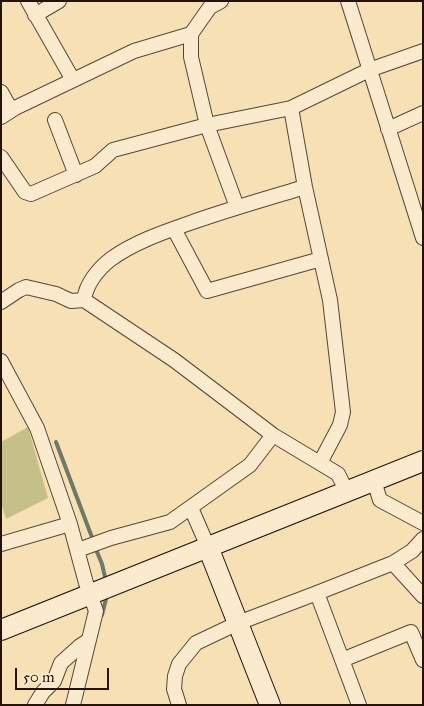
<!DOCTYPE html>
<html>
<head>
<meta charset="utf-8">
<style>
	body { margin:0 }
	#map { position:relative; width:424px; height:706px; overflow:hidden; background:#f7e0b4; font-family:"IM FELL Great Primer",serif }
	canvas { display:block }
	.frame { position:absolute; inset:0; border:2px solid #23130b; pointer-events:none }
	.scale { position:absolute; left:15px; top:668px; width:94px; height:22px; box-sizing:border-box; border:2px solid #23130b; border-top:0; padding-left:6px; font-size:15px; line-height:18px; white-space:nowrap; color:#23130b; -webkit-text-stroke:4px #faebce; paint-order:stroke }
</style>
</head>
<body>
<div id="map">
<canvas width="424" height="706"></canvas>
<div class="frame"></div>
<div class="scale">50 m</div>
</div>
<script>
const ctx = document.querySelector('canvas').getContext('2d');
ctx.lineJoin = 'round';
function paint(path, color) { ctx.fillStyle = color; ctx.fill(path, 'evenodd'); }
function strokePath(path, color, width, dash) { ctx.strokeStyle = color; ctx.lineWidth = width; ctx.lineCap = dash ? 'butt' : 'round'; ctx.setLineDash(dash || []); ctx.stroke(path); }
const green = new Path2D(`
	M28,427L48,498L6,519L1,503V442Z`);
const stream = new Path2D(`
	M56,442L93,540
	M95,547L102,564L106,581
	M102,615L107,595`);
const street = new Path2D(`
	M28,1L73,80
	M221,1L210,7L191,34V57L207,125L291,108L369,70L423,51
	M348,1L423,238
	M35,15L59,1
	M1,92L11,110
	M291,108L305,187L330,300L343,412L340,425L320,463
	M1,117L15,108L134,51L191,34
	M55,120L76,175
	M388,129L423,113
	M1,157L25,192L31,194L95,166L113,150L207,125L237,207
	M174,229L207,291L321,259
	M84,300C86,284 98,269 111,259C133,243 161,233 187,224C226,210 265,199 305,187
	M1,302L19,290L26,287L56,294L71,301L84,300L174,360L273,435L338,474L347,492
	M1,361L37,428L70,524L86,583L96,611L73,705
	M374,481L380,500L423,523
	M191,508L208,547
	M1,544L70,524
	M78,550L111,538L170,522L250,465L273,435
	M393,563L412,551L423,539
	M317,593L393,563L423,596
	M342,660L411,632L423,660
	M35,705L43,692L54,681L61,663L80,646L89,640
	M179,705L174,689L175,676L179,664L196,643L238,623L317,593L359,705`);
const secondary = new Path2D(`
	M208,547L270,705
	M1,630L423,461`);
paint(green, '#c5c087');
strokePath(stream, '#6c796b', 4);
strokePath(street, '#584635', 16);
strokePath(secondary, '#23130b', 22);
strokePath(street, '#faebce', 14);
strokePath(secondary, '#faebce', 20);
</script>
</body>
</html>
